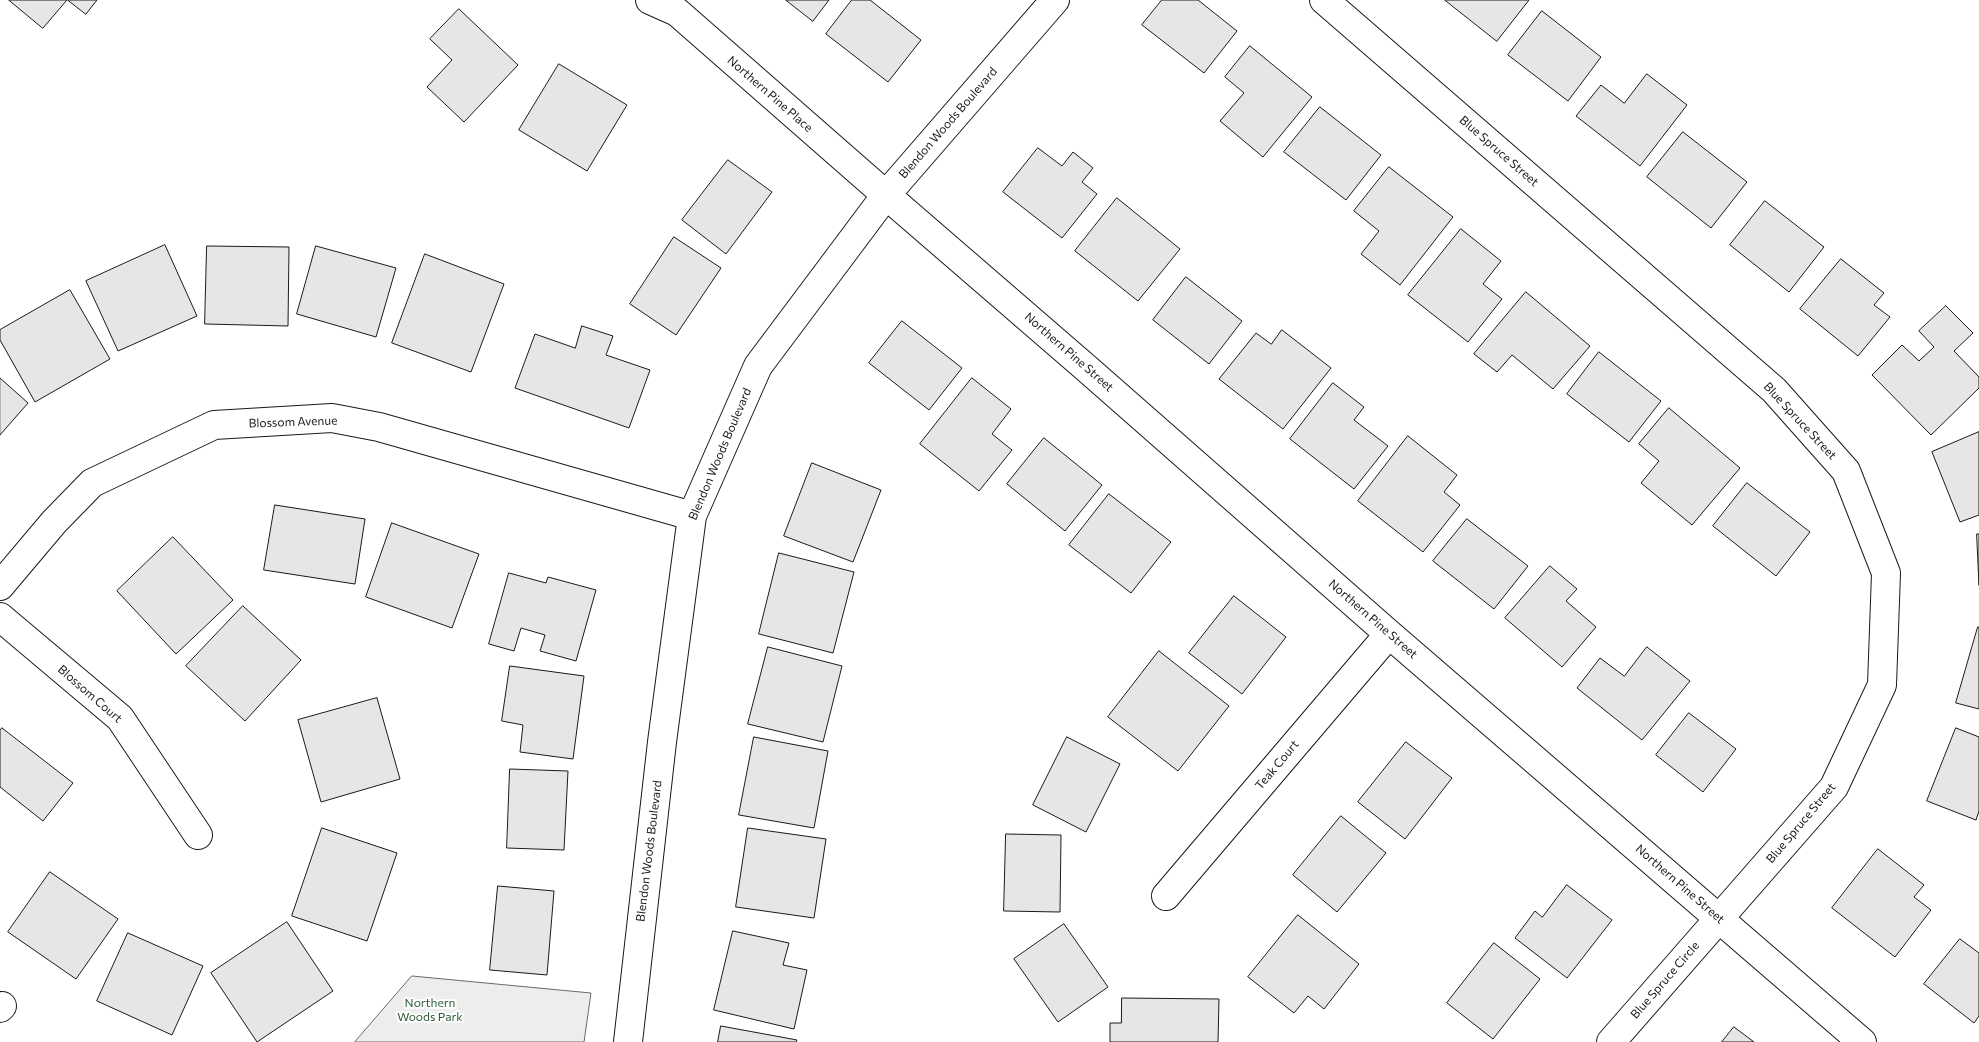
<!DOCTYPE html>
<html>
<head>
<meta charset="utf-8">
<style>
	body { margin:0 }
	canvas { display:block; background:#fff }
</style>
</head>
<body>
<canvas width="1979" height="1042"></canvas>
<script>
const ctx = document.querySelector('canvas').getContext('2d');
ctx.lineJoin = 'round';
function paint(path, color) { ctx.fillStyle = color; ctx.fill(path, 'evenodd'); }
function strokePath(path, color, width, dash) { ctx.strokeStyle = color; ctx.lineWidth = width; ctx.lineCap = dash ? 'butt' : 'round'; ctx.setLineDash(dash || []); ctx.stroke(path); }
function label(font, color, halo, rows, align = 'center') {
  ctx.font = font + ' Commissioner,sans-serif'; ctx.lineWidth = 4; ctx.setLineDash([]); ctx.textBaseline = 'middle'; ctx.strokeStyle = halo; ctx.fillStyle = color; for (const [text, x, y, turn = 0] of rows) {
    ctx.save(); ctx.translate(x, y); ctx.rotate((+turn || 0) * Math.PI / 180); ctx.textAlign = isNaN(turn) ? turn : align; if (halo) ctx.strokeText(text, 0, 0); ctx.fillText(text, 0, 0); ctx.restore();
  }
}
const built = new Path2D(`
	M412,976L591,993L584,1042H355Z`);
const building = new Path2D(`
	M9,0H67L43,28Z
	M68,0H97L86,14Z
	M786,0H829L813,21Z
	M852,0H870L921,40L888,82L826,34Z
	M1162,0H1198L1237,31L1204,73L1142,25Z
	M1445,0H1529L1497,41Z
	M459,9L518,65L464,122L427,87L452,60L430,39Z
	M1542,11L1601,57L1568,101L1508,55Z
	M1250,46L1312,97L1263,157L1220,121L1244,93L1225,77Z
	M559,64L627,105L587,171L519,130Z
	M1647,74L1687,105L1640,166L1576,116L1601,85L1624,103Z
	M1320,107L1381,155L1346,200L1284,152Z
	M1683,132L1747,182L1711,228L1647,177Z
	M1038,148L1062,166L1073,152L1093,168L1082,182L1097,194L1062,238L1003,192Z
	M728,160L772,192L726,254L682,220Z
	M1389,167L1453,217L1400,285L1361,254L1379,231L1354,211Z
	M1117,198L1180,249L1138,301L1075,251Z
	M1765,201L1824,247L1789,292L1730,245Z
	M1461,229L1501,261L1483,284L1502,299L1468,342L1408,295Z
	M674,237L721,268L676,335L630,304Z
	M165,245L197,316L118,351L86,281Z
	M207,246L289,247L288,326L205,324Z
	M316,246L396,268L376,337L297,314Z
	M425,254L504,284L471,372L392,343Z
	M1841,259L1884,293L1874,305L1890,317L1858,356L1800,309Z
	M1186,277L1242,321L1209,364L1153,320Z
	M70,290L110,359L35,402L0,340V330Z
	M1526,292L1590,346L1553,389L1512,355L1497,372L1474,354Z
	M1946,306L1973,333L1954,351L1979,377V388L1931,435L1872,375L1902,345L1919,361L1934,347L1919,331Z
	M902,321L962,368L929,410L869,363Z
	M582,326L613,336L606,355L650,370L629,428L515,388L535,334L575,348Z
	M1282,330L1331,368L1283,429L1219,379L1256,333L1271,344Z
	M1599,352L1661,401L1629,442L1567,394Z
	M0,378L28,403L0,435Z
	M972,378L1011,409L992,434L1012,450L979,491L920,444Z
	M1333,383L1364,407L1354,420L1388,446L1354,489L1290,439Z
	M1669,408L1740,468L1692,525L1641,483L1659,461L1639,444Z
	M1979,432V515L1960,522L1932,452Z
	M1408,436L1457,475L1444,492L1460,505L1423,552L1358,501Z
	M1044,438L1102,485L1065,531L1007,484Z
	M812,463L881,490L853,562L784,536Z
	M1747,483L1810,532L1776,576L1713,526Z
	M1109,494L1171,542L1131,593L1069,545Z
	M275,505L365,519L355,584L264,570Z
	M1467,519L1528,566L1494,609L1433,561Z
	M392,523L479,554L452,628L366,597Z
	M1977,534H1979V585Z
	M173,537L233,600L176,654L117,591Z
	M779,553L854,572L833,653L759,634Z
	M1550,566L1577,589L1566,601L1596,627L1562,667L1505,618Z
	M509,573L546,583L548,577L596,590L576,661L540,651L545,635L521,628L514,651L489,644Z
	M1234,596L1286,637L1242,694L1189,653Z
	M243,606L301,660L245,721L186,666Z
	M1978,627H1979V709L1956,703Z
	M768,647L842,666L823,742L748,724Z
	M1647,647L1690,681L1642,740L1577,688L1600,658L1624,676Z
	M1159,651L1229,706L1178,771L1108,717Z
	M510,666L584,676L573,759L520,752L523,725L502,721Z
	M377,698L400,779L321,802L298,720Z
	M1689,713L1736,749L1703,792L1656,755Z
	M2,728L73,783L43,821L0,787V731Z
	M1956,728L1979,737V811L1976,820L1927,801Z
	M754,737L828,751L814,828L739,815Z
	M1067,737L1120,764L1086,832L1033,805Z
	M1406,742L1452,778L1405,839L1358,802Z
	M510,769L568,771L564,850L507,848Z
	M1341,816L1386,853L1337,912L1293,875Z
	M322,828L397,853L367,941L292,916Z
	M748,828L826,839L814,918L736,907Z
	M1006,834L1061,835L1060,912L1004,911Z
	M1878,849L1924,885L1914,897L1931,910L1895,957L1832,908Z
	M50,872L118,919L76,979L8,932Z
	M1567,885L1612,920L1567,978L1515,938L1535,911L1542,917Z
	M498,886L554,891L547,975L490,970Z
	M1298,915L1359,964L1324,1009L1308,996L1294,1013L1248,977Z
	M287,922L333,991L257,1042L211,973Z
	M1064,924L1108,987L1058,1022L1014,959Z
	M733,931L789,943L783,965L807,970L794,1029L714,1010Z
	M128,933L203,966L172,1035L97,1001Z
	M1960,939L1979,953V1016L1974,1023L1924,984Z
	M1494,943L1540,979L1493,1039L1447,1003Z
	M1122,998L1219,999L1218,1042H1110V1023H1121Z
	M721,1026L797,1040L796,1042H718Z
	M1734,1027L1754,1042H1722Z`);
const minor = new Path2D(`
	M650,0L677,12L886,195L1085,367L1389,634L1862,1042
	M1324,0L1774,390L1846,471L1886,573L1882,685L1834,787L1611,1042
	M0,586L54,522L92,483L214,425L332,418L379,427L692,516
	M0,617L120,718L198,835
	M1166,896L1389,634
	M0,1008L2,1006
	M628,1042L662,742L692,516L758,366L886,195L1055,0`);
const streetNames = [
	["Northern Pine Place",770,94,41],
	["Blendon Woods Boulevard",948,123,-49],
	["Blue Spruce Street",1499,151,41],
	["Northern Pine Street",1069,352,41],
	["Blue Spruce Street",1800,421,47],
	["Blossom Avenue",293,422,-2],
	["Blendon Woods Boulevard",720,454,-67],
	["Northern Pine Street",1373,619,41],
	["Blossom Court",90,694,41],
	["Teak Court",1277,765,-50],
	["Blue Spruce Street",1801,823,-50],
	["Blendon Woods Boulevard",649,851,-83],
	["Northern Pine Street",1680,884,41],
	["Blue Spruce Circle",1665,980,-49]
];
const parkNames = [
	["Northern",430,1003],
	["Woods Park",430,1017]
];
paint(built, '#ededed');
strokePath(built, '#6a6a6a', 1);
paint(building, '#e6e6e6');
strokePath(building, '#1a1a1a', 1);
strokePath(minor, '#1a1a1a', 30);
strokePath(minor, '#fff', 28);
label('12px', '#1a1a1a', '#fff', streetNames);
label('12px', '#2b5a34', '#fff', parkNames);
</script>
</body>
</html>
